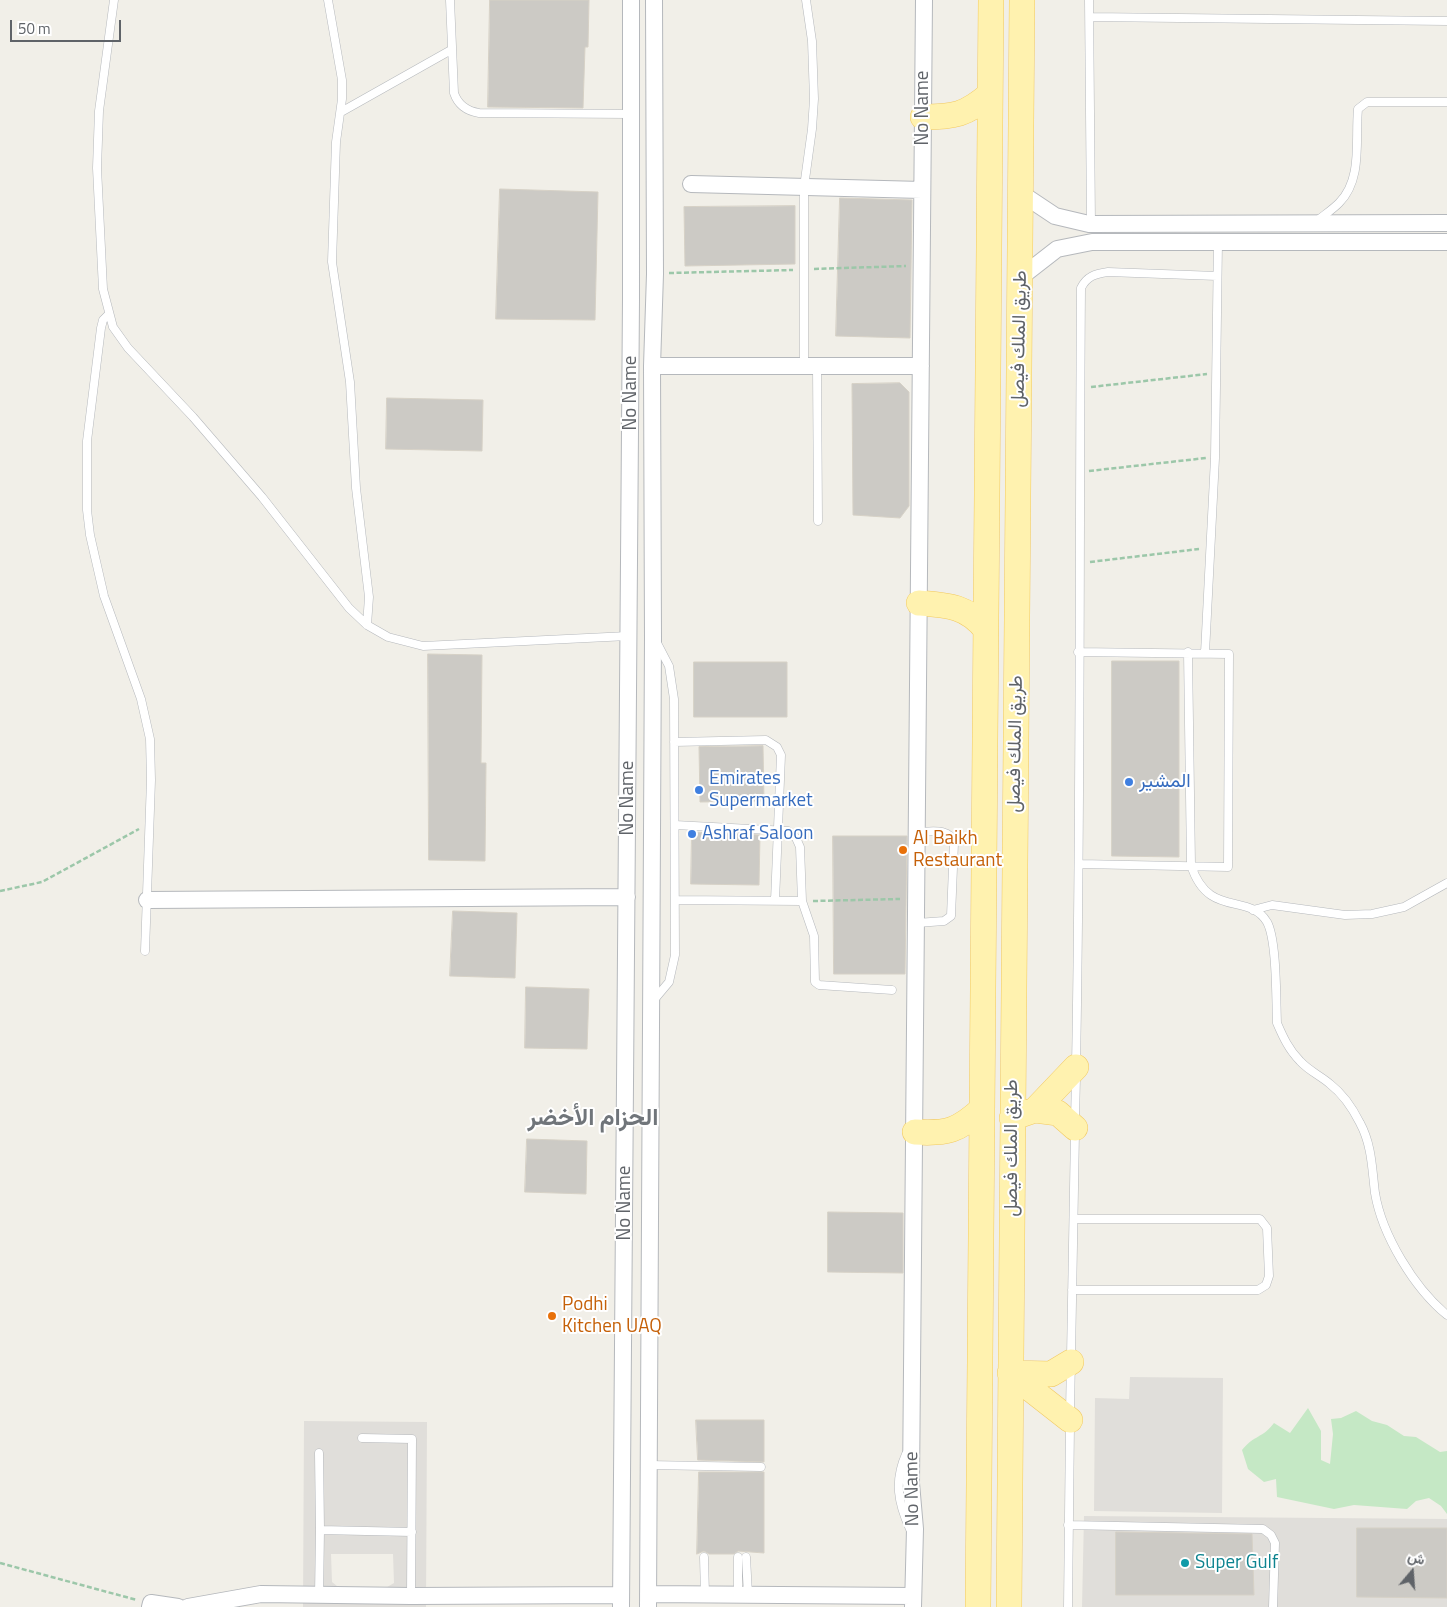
<!DOCTYPE html>
<html>
<head>
<meta charset="utf-8">
<style>
	body { margin:0 }
	#map { position:relative; width:1447px; height:1607px; overflow:hidden; background:#f1efe8; font-family:"Titillium Web",Vazirmatn,sans-serif }
	canvas { display:block }
	.north { position:absolute; left:1387px; top:1547px; width:50px; height:50px; -webkit-text-stroke:4px #fff; paint-order:stroke; rotate:18deg; font-size:14px; font-weight:700; line-height:20px; text-align:center; color:#5f6368 }
	.north::after { content:''; display:block; margin:auto; width:18px; height:22px; background:#5f6368; clip-path:polygon(50% 0,100% 100%,50% 72%,0 100%) }
	.scale { position:absolute; left:10px; top:20px; width:111px; height:22px; box-sizing:border-box; border:2px solid #5f6368; border-top:0; padding-left:6px; font-size:15px; line-height:18px; white-space:nowrap; color:#5f6368; -webkit-text-stroke:4px #fff; paint-order:stroke }
</style>
</head>
<body>
<div id="map">
<canvas width="1447" height="1607"></canvas>
<div class="north">ش</div>
<div class="scale">50 m</div>
</div>
<script>
const ctx = document.querySelector('canvas').getContext('2d');
ctx.lineJoin = 'round';
function paint(path, color) { ctx.fillStyle = color; ctx.fill(path, 'evenodd'); }
function strokePath(path, color, width, dash) { ctx.strokeStyle = color; ctx.lineWidth = width; ctx.lineCap = dash ? 'butt' : 'round'; ctx.setLineDash(dash || []); ctx.stroke(path); }
function label(font, color, halo, rows, align = 'center') {
  ctx.font = font + ' "Titillium Web",Vazirmatn,sans-serif'; ctx.lineWidth = 4; ctx.setLineDash([]); ctx.textBaseline = 'middle'; ctx.strokeStyle = halo; ctx.fillStyle = color; for (const [text, x, y, turn = 0] of rows) {
    ctx.save(); ctx.translate(x, y); ctx.rotate((+turn || 0) * Math.PI / 180); ctx.textAlign = isNaN(turn) ? turn : align; if (halo) ctx.strokeText(text, 0, 0); ctx.fillText(text, 0, 0); ctx.restore();
  }
}
const industrial = new Path2D(`
	M1130,1377L1223,1378L1222,1513L1094,1511L1095,1398L1129,1399Z
	M304,1421L427,1422L426,1607H303ZM331,1554H393L394,1583L382,1590H342L332,1582Z
	M1084,1516L1447,1519V1607H1082Z`);
const green = new Path2D(`
	M1308,1408L1321,1431V1460L1330,1464L1333,1434L1331,1419L1341,1418L1356,1411L1372,1421L1387,1425L1404,1436L1416,1437L1440,1452L1447,1451V1514L1441,1506L1429,1498L1416,1501L1407,1509L1354,1505L1334,1509L1277,1497L1276,1479L1264,1482L1248,1469L1242,1450C1254,1435 1263,1438 1274,1423L1290,1433Z`);
const building = new Path2D(`
	M490,0H589L588,47H585L583,108L488,107Z
	M500,189L598,192L595,320L496,319Z
	M840,198L912,200L910,338L836,336Z
	M795,206V264L685,266L684,207Z
	M900,383L909,392V506L900,518L853,515L852,384Z
	M387,398L483,400L482,451L386,449Z
	M428,654L482,655L481,763H486L485,861L429,860Z
	M1112,661H1179V857L1112,856Z
	M694,662H787V717H694Z
	M763,746L764,801L700,802L699,747Z
	M692,832L760,835L759,885L691,884Z
	M833,836H907L905,974H834Z
	M453,911L517,913L515,978L450,976Z
	M526,987L589,989L587,1049L525,1048Z
	M527,1139L587,1141L586,1194L525,1192Z
	M828,1212L903,1213V1273L828,1272Z
	M696,1420H764V1462L698,1460Z
	M699,1472H764V1553L738,1551L734,1554H709L704,1551L697,1554Z
	M1357,1528H1447V1598L1357,1597Z
	M1116,1532L1252,1534L1254,1595H1116Z`);
const path = new Path2D(`
	M814,269L906,266
	M669,273L793,270
	M1091,387L1207,374
	M1089,471L1206,458
	M1090,562L1199,549
	M0,891L42,882L139,829
	M813,901L900,899
	M0,1563L137,1600`);
const service = new Path2D(`
	M114,0L99,111L97,168L103,289L113,327L128,348L193,417L262,497L349,608L367,625L388,637L423,646L628,636
	M328,0L342,80V99L336,142L332,262L350,382L356,488L369,597L367,625
	M450,0L454,93C458,105 467,111 479,113L631,114
	M1089,0L1091,224
	M1090,17L1447,21
	M341,112L451,50
	M1317,221C1324,215 1332,210 1339,203C1363,179 1355,140 1358,109L1367,102H1447
	M108,315L103,320L101,328L87,441V510L90,535L104,596L141,699L150,739L151,780L145,951
	M804,366V187L812,129L814,99L812,41L806,0
	M817,366L818,521
	M1078,652L1229,654L1228,867L1080,864
	M1188,652L1191,865C1208,919 1249,892 1267,922C1277,940 1276,1000 1277,1023C1283,1037 1289,1050 1300,1061C1309,1071 1321,1076 1330,1084C1343,1094 1353,1109 1360,1123C1372,1145 1372,1169 1375,1193C1382,1235 1414,1288 1447,1315
	M1205,653L1215,458L1218,242
	M674,742L766,740L777,747L781,755L775,901
	M675,825L788,831L796,838L800,847L802,901L814,936L815,982L819,985L892,990
	M675,900L802,901
	M1253,910L1272,905L1345,915L1372,914L1404,907L1447,883
	M917,923L944,921L951,916L954,843C950,827 930,832 917,832
	M653,1001L669,982L675,955L674,699L669,666L656,641
	M1076,1065C1081,806 1079,547 1081,288C1087,276 1095,274 1108,272L1217,276
	M1075,1120L1076,1077
	M1072,1290H1258L1266,1285L1269,1276L1267,1228L1260,1219H1074
	M1070,1413L1075,1132
	M362,1438L412,1439L411,1596
	M319,1453L320,1530
	M906,1454C894,1481 898,1503 910,1529
	M648,1465L761,1467
	M1068,1525L1263,1529L1271,1535L1275,1543L1273,1607
	M704,1557L705,1595
	M738,1557V1595
	M746,1557L748,1595
	M319,1596L320,1530L412,1532
	M1068,1607L1070,1424`);
const minor = new Path2D(`
	M691,184L922,190
	M1022,194L1055,216L1089,224L1447,223
	M1021,277L1057,249L1092,242H1447
	M652,366H921
	M147,900L627,897
	M648,1594L913,1596
	M150,1607L151,1603L178,1607
	M188,1607L261,1594L411,1596L621,1595
	M621,1607L631,299V0
	M648,1607L653,638L652,366L655,274L654,0
	M913,1607L915,1529L911,1483L924,0`);
const primary = new Path2D(`
	M923,117C954,117 966,115 990,94
	M919,603C947,605 968,606 986,630
	M1035,1110L1058,1113L1075,1128
	M1012,1118L1035,1110L1076,1067
	M915,1132C947,1134 958,1131 982,1109
	M1010,1373L1070,1420
	M1010,1373L1051,1374L1071,1362
	M978,1607L991,0
	M1009,1607L1022,0`);
const markers = [
	[1129,782,5,"#3f7fe0"],
	[699,790,5,"#3f7fe0"],
	[692,834,5,"#3f7fe0"],
	[903,850,5,"#e8710a"],
	[552,1316,5,"#e8710a"],
	[1185,1563,5,"#0f9aa8"]
];
const streetNames = [
	["No Name",923,108,-90],
	["طريق الملك فيصل",1020,339,-89],
	["No Name",631,393,-90],
	["طريق الملك فيصل",1016,744,-89],
	["No Name",628,798,-90],
	["طريق الملك فيصل",1012,1148,-90],
	["No Name",625,1203,-90],
	["No Name",913,1489,-91]
];
const shopNames = [
	["Emirates",709,779],
	["Supermarket",709,801],
	["المشير",1139,782],
	["Ashraf Saloon",702,834]
];
const foodNames = [
	["Al Baikh",913,839],
	["Restaurant",913,861],
	["Podhi",562,1305],
	["Kitchen UAQ",562,1327]
];
const cultureNames = [
	["Super Gulf",1195,1563]
];
const districtNames = [
	["الحزام الأخضر",593,1119]
];
paint(industrial, '#e0deda');
paint(green, '#c5e8c5');
paint(building, '#cccac5');
strokePath(building, '#d6d1c6', 1);
strokePath(service, '#b5b8bc', 9);
strokePath(minor, '#b5b8bc', 18);
strokePath(primary, '#f2c960', 26);
strokePath(path, '#9cc7a9', 2.5, [5, 2.5]);
strokePath(service, '#fff', 8);
strokePath(minor, '#fff', 16);
strokePath(primary, '#fff2af', 25);
for (const [x, y, r, color] of markers) { const dot = new Path2D(); dot.arc(x, y, r, 0, 2 * Math.PI); ctx.fillStyle = color; ctx.fill(dot); strokePath(dot, '#fff', 2); }
label('19px', '#5f6368', '#fff', streetNames);
label('19px', '#366cbe', '#fff', shopNames, 'left');
label('19px', '#c56008', '#fff', foodNames, 'left');
label('19px', '#0d838f', '#fff', cultureNames, 'left');
label('bold 24px', '#70757a', '#fff', districtNames);
</script>
</body>
</html>
